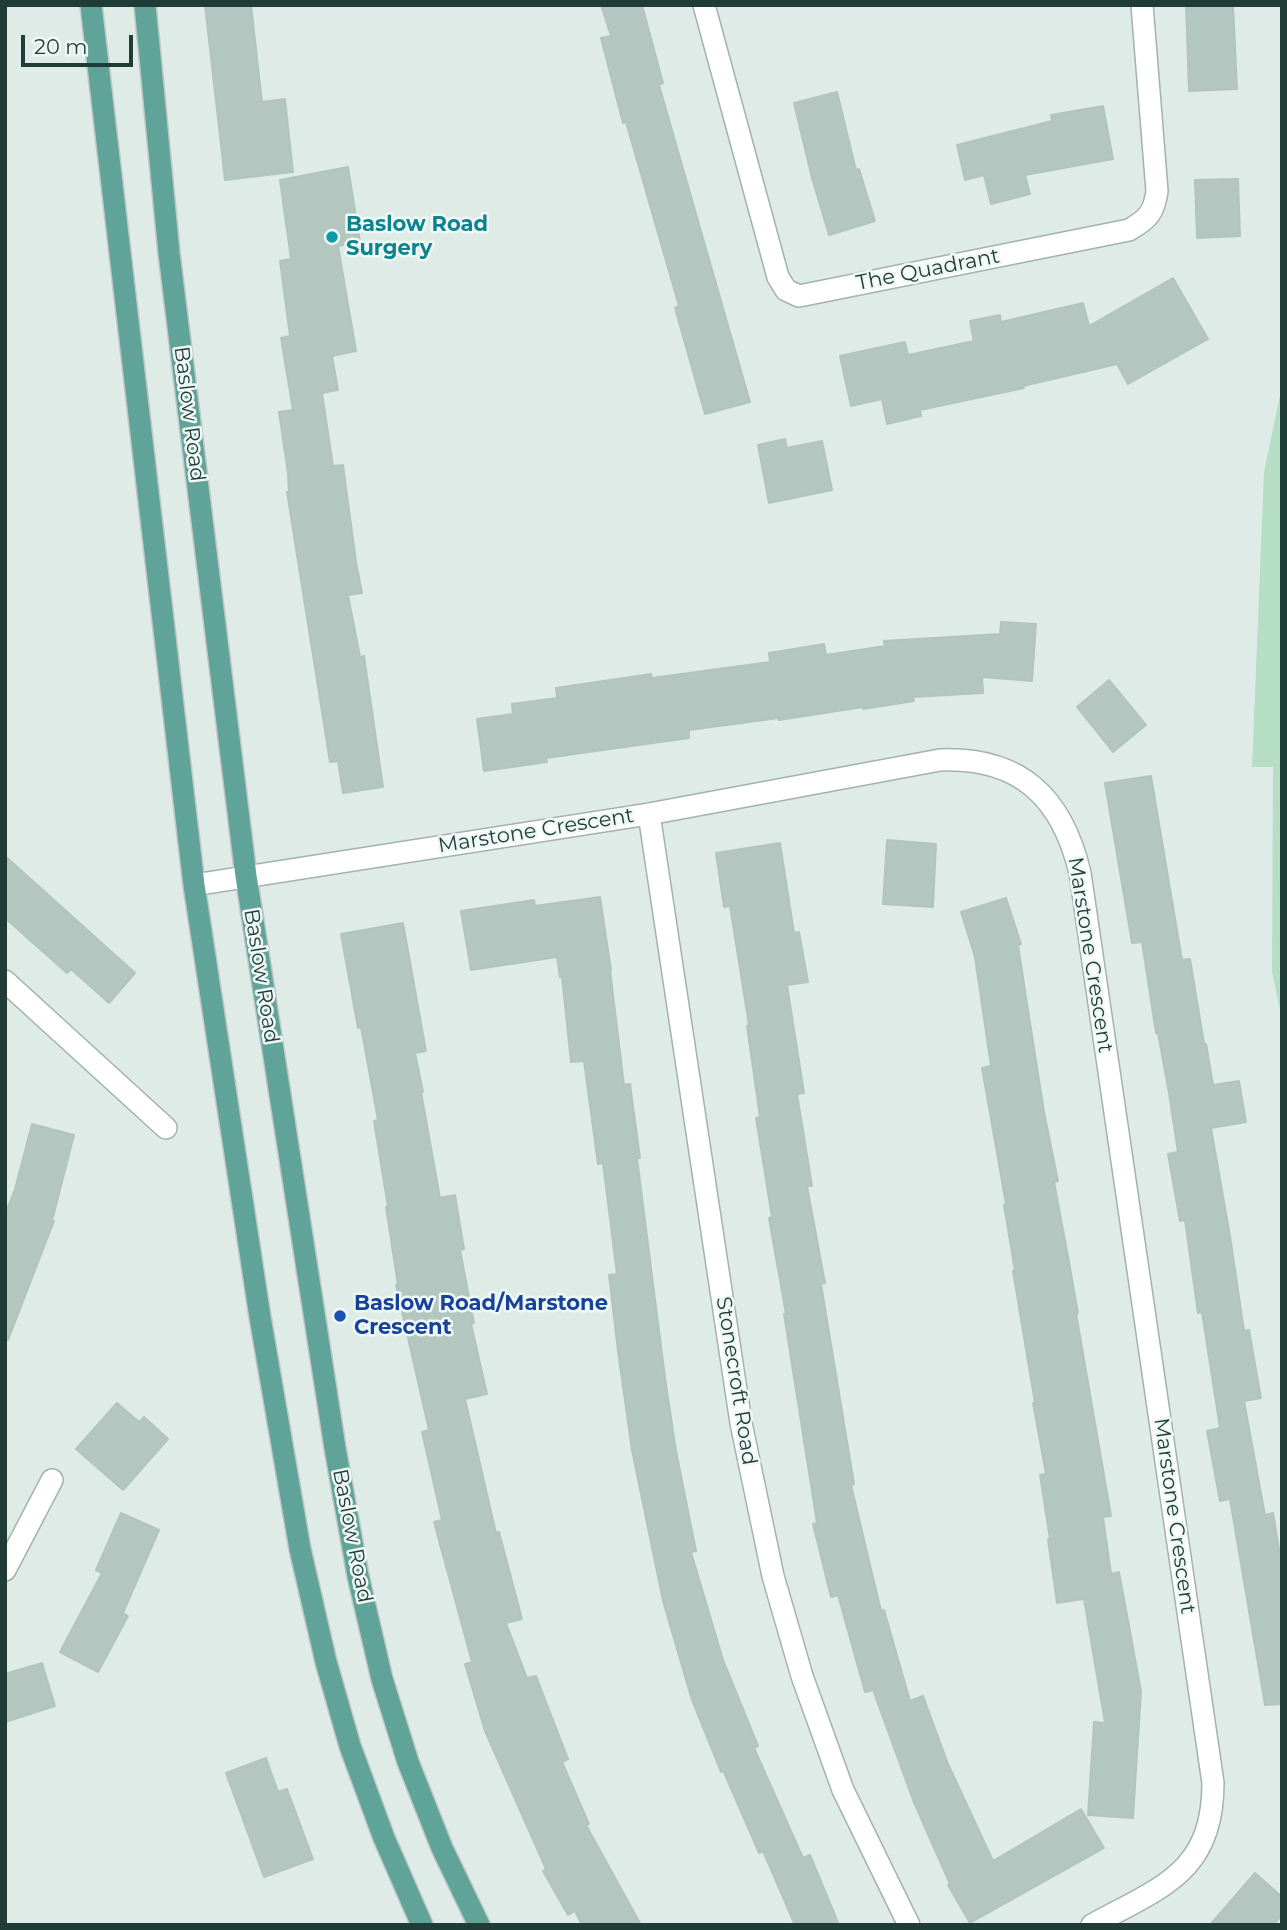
<!DOCTYPE html>
<html>
<head>
<meta charset="utf-8">
<style>
	body { margin:0 }
	#map { position:relative; width:1287px; height:1930px; overflow:hidden; background:#dfebe7; font-family:Montserrat,sans-serif }
	canvas { display:block }
	.frame { position:absolute; inset:0; border:7px solid #1f3c37; pointer-events:none }
	.scale { position:absolute; left:21px; top:35px; width:112px; height:32px; box-sizing:border-box; border:4px solid #1f3c37; border-top:0; padding-left:9px; font-size:21px; line-height:24px; white-space:nowrap; color:#1f3c37; -webkit-text-stroke:5px #eff8f4; paint-order:stroke }
</style>
</head>
<body>
<div id="map">
<canvas width="1287" height="1930"></canvas>
<div class="frame"></div>
<div class="scale">20 m</div>
</div>
<script>
const ctx = document.querySelector('canvas').getContext('2d');
ctx.lineJoin = 'round';
function paint(path, color) { ctx.fillStyle = color; ctx.fill(path, 'evenodd'); }
function strokePath(path, color, width, dash) { ctx.strokeStyle = color; ctx.lineWidth = width; ctx.lineCap = dash ? 'butt' : 'round'; ctx.setLineDash(dash || []); ctx.stroke(path); }
function label(font, color, halo, rows, align = 'center') {
  ctx.font = font + ' Montserrat,sans-serif'; ctx.lineWidth = 5; ctx.setLineDash([]); ctx.textBaseline = 'middle'; ctx.strokeStyle = halo; ctx.fillStyle = color; for (const [text, x, y, turn = 0] of rows) {
    ctx.save(); ctx.translate(x, y); ctx.rotate((+turn || 0) * Math.PI / 180); ctx.textAlign = isNaN(turn) ? turn : align; if (halo) ctx.strokeText(text, 0, 0); ctx.fillText(text, 0, 0); ctx.restore();
  }
}
const green = new Path2D(`
	M1282,386V1019L1272,972L1273,767H1252L1264,472Z`);
const building = new Path2D(`
	M205,5H251L262,102L285,99L293,172L225,180Z
	M601,5H642L663,83L659,85L750,402L705,414L675,308L679,306L626,122L623,123L601,38L611,36Z
	M1186,5H1233L1237,89L1189,91Z
	M837,92L856,170L859,169L875,221L829,235L812,178L794,103Z
	M1103,106L1113,159L1025,175L1030,194L991,204L984,175L965,180L957,145L1052,121L1051,115Z
	M348,167L360,242L338,246L356,351L332,356L338,390L322,393L333,466L343,465L356,562L362,593L348,595L360,657L364,656L383,787L343,793L338,761L330,762L287,492H289L288,473L279,412L293,410L281,338L290,336L280,261L291,259L280,180Z
	M1238,179L1240,236L1197,238L1195,180Z
	M1173,278L1208,339L1128,384L1117,364L1023,386L1024,388L920,410L921,416L887,424L882,399L851,406L840,356L905,342L908,355L974,341L970,321L1000,315L1001,322L1083,303L1089,326Z
	M785,439L787,448L822,441L832,490L769,503L758,445Z
	M1001,622L1036,624L1032,681L982,677L983,693L913,697L914,701L863,709V707L779,720V718L689,730V738L546,758L547,762L484,771L477,719L513,714L512,704L557,698L556,688L651,674L652,678L770,662L769,653L824,644L826,655L885,646L884,641L1000,634Z
	M1109,680L1146,725L1113,752L1077,707Z
	M1151,776L1182,960L1190,959L1204,1044H1206L1213,1085L1239,1081L1246,1122L1211,1128L1230,1236L1244,1331L1249,1330L1261,1398L1244,1401L1265,1515L1273,1513L1282,1567V1704L1265,1705L1230,1499L1220,1501L1207,1431L1220,1428L1202,1312L1198,1313L1185,1220L1180,1221L1168,1154L1178,1152L1169,1093L1158,1033H1156L1142,942L1132,943L1105,783Z
	M887,840L936,844L933,907L883,904Z
	M780,843L794,933L799,932L808,982L787,985L804,1093L797,1094L812,1186H807L825,1283L821,1284L854,1484L851,1485L881,1611L884,1610L910,1701L923,1696L948,1764L993,1861L1081,1809L1104,1848L970,1923L948,1885L950,1884L913,1800L873,1690L865,1692L838,1595L831,1597L813,1524L817,1523L784,1314H786L769,1218L772,1217L756,1118L760,1117L747,1026L749,1025L730,906L724,907L716,853Z
	M5,856L135,973L109,1003L71,969L67,973L5,918Z
	M600,897L611,970H610L624,1085L630,1084L640,1158H637L665,1378L676,1451L696,1551L691,1552L723,1660L758,1746L754,1748L803,1858L810,1855L839,1925H795L763,1851L759,1853L723,1770L721,1772L692,1700L663,1601L632,1450L618,1351L609,1275L617,1274L603,1163L598,1164L584,1061L571,1062L562,977H560L557,957L471,970L461,911L534,900L535,906Z
	M1006,898L1021,944L1018,945L1027,1004L1044,1112L1058,1181L1054,1182L1069,1262L1078,1313H1076L1111,1516L1103,1517L1111,1574L1119,1572L1141,1691L1133,1818L1088,1815L1094,1722L1105,1723L1084,1599L1057,1603L1048,1539H1050L1040,1475L1046,1474L1033,1403H1035L1013,1271H1015L1004,1205L1006,1204L982,1068L991,1066L975,957L961,912Z
	M403,923L426,1051L415,1053L423,1092H421L440,1198L455,1195L464,1249L460,1250L474,1323L471,1324L487,1394L465,1399L496,1533L499,1532L522,1619L506,1623L527,1678L536,1676L568,1759L562,1762L589,1824L586,1825L641,1925H582L575,1911L568,1915L543,1871L546,1869L485,1731L465,1664L472,1662L434,1522L442,1520L422,1432L429,1430L396,1285H398L386,1207H388L374,1121L378,1120L361,1027L358,1028L341,934Z
	M32,1124L74,1135L52,1221H54L8,1340H5V1215L15,1189Z
	M117,1403L139,1422L144,1417L168,1439L123,1490L76,1449Z
	M121,1513L159,1530L123,1613L128,1616L98,1672L60,1652L102,1573L96,1570Z
	M42,1663L55,1706L5,1722V1674Z
	M266,1758L278,1792L287,1789L313,1859L264,1877L226,1773Z
	M1255,1873L1282,1897V1915L1273,1925H1210Z`);
const minor = new Path2D(`
	M704,5L778,277L786,290L799,296L1129,230C1148,219 1154,213 1157,191L1142,5
	M649,814L741,1423L773,1576L802,1676L843,1790L909,1925
	M194,885L649,814L940,760C1020,757 1062,797 1080,873L1213,1783C1213,1873 1161,1887 1092,1925
	M5,981L166,1128
	M5,1570L52,1480`);
const major = new Path2D(`
	M91,5L194,885L260,1317L300,1549L326,1662L350,1746L384,1838L422,1925
	M145,5L169,253L246,876L335,1448L358,1576L382,1679L408,1762L442,1848L479,1925`);
const markers = [
	[332,237,7,"#0f9aa8"],
	[340,1316,7,"#1a4fb4"]
];
const cultureNames = [
	["Baslow Road",346,225],
	["Surgery",346,249]
];
const streetNames = [
	["The Quadrant",928,270,-11],
	["Baslow Road",189,414,83],
	["Marstone Crescent",536,831,-9],
	["Marstone Crescent",1090,955,81],
	["Baslow Road",261,976,81],
	["Stonecroft Road",736,1381,81],
	["Marstone Crescent",1174,1516,82],
	["Baslow Road",352,1536,79]
];
const transitNames = [
	["Baslow Road/Marstone",354,1304],
	["Crescent",354,1328]
];
paint(green, '#b6dec4');
paint(building, '#b4c6c0');
strokePath(building, '#b1c5be', 2);
strokePath(minor, '#a2b3af', 24);
strokePath(major, '#c0c8c7', 24);
strokePath(minor, '#fff', 21);
strokePath(major, '#60a398', 21);
for (const [x, y, r, color] of markers) { const dot = new Path2D(); dot.arc(x, y, r, 0, 2 * Math.PI); ctx.fillStyle = color; ctx.fill(dot); strokePath(dot, '#eff8f4', 2.5); }
label('bold 21px', '#0d838f', '#eff8f4', cultureNames, 'left');
label('21px', '#1f3c37', '#eff8f4', streetNames);
label('bold 21px', '#164399', '#eff8f4', transitNames, 'left');
</script>
</body>
</html>
